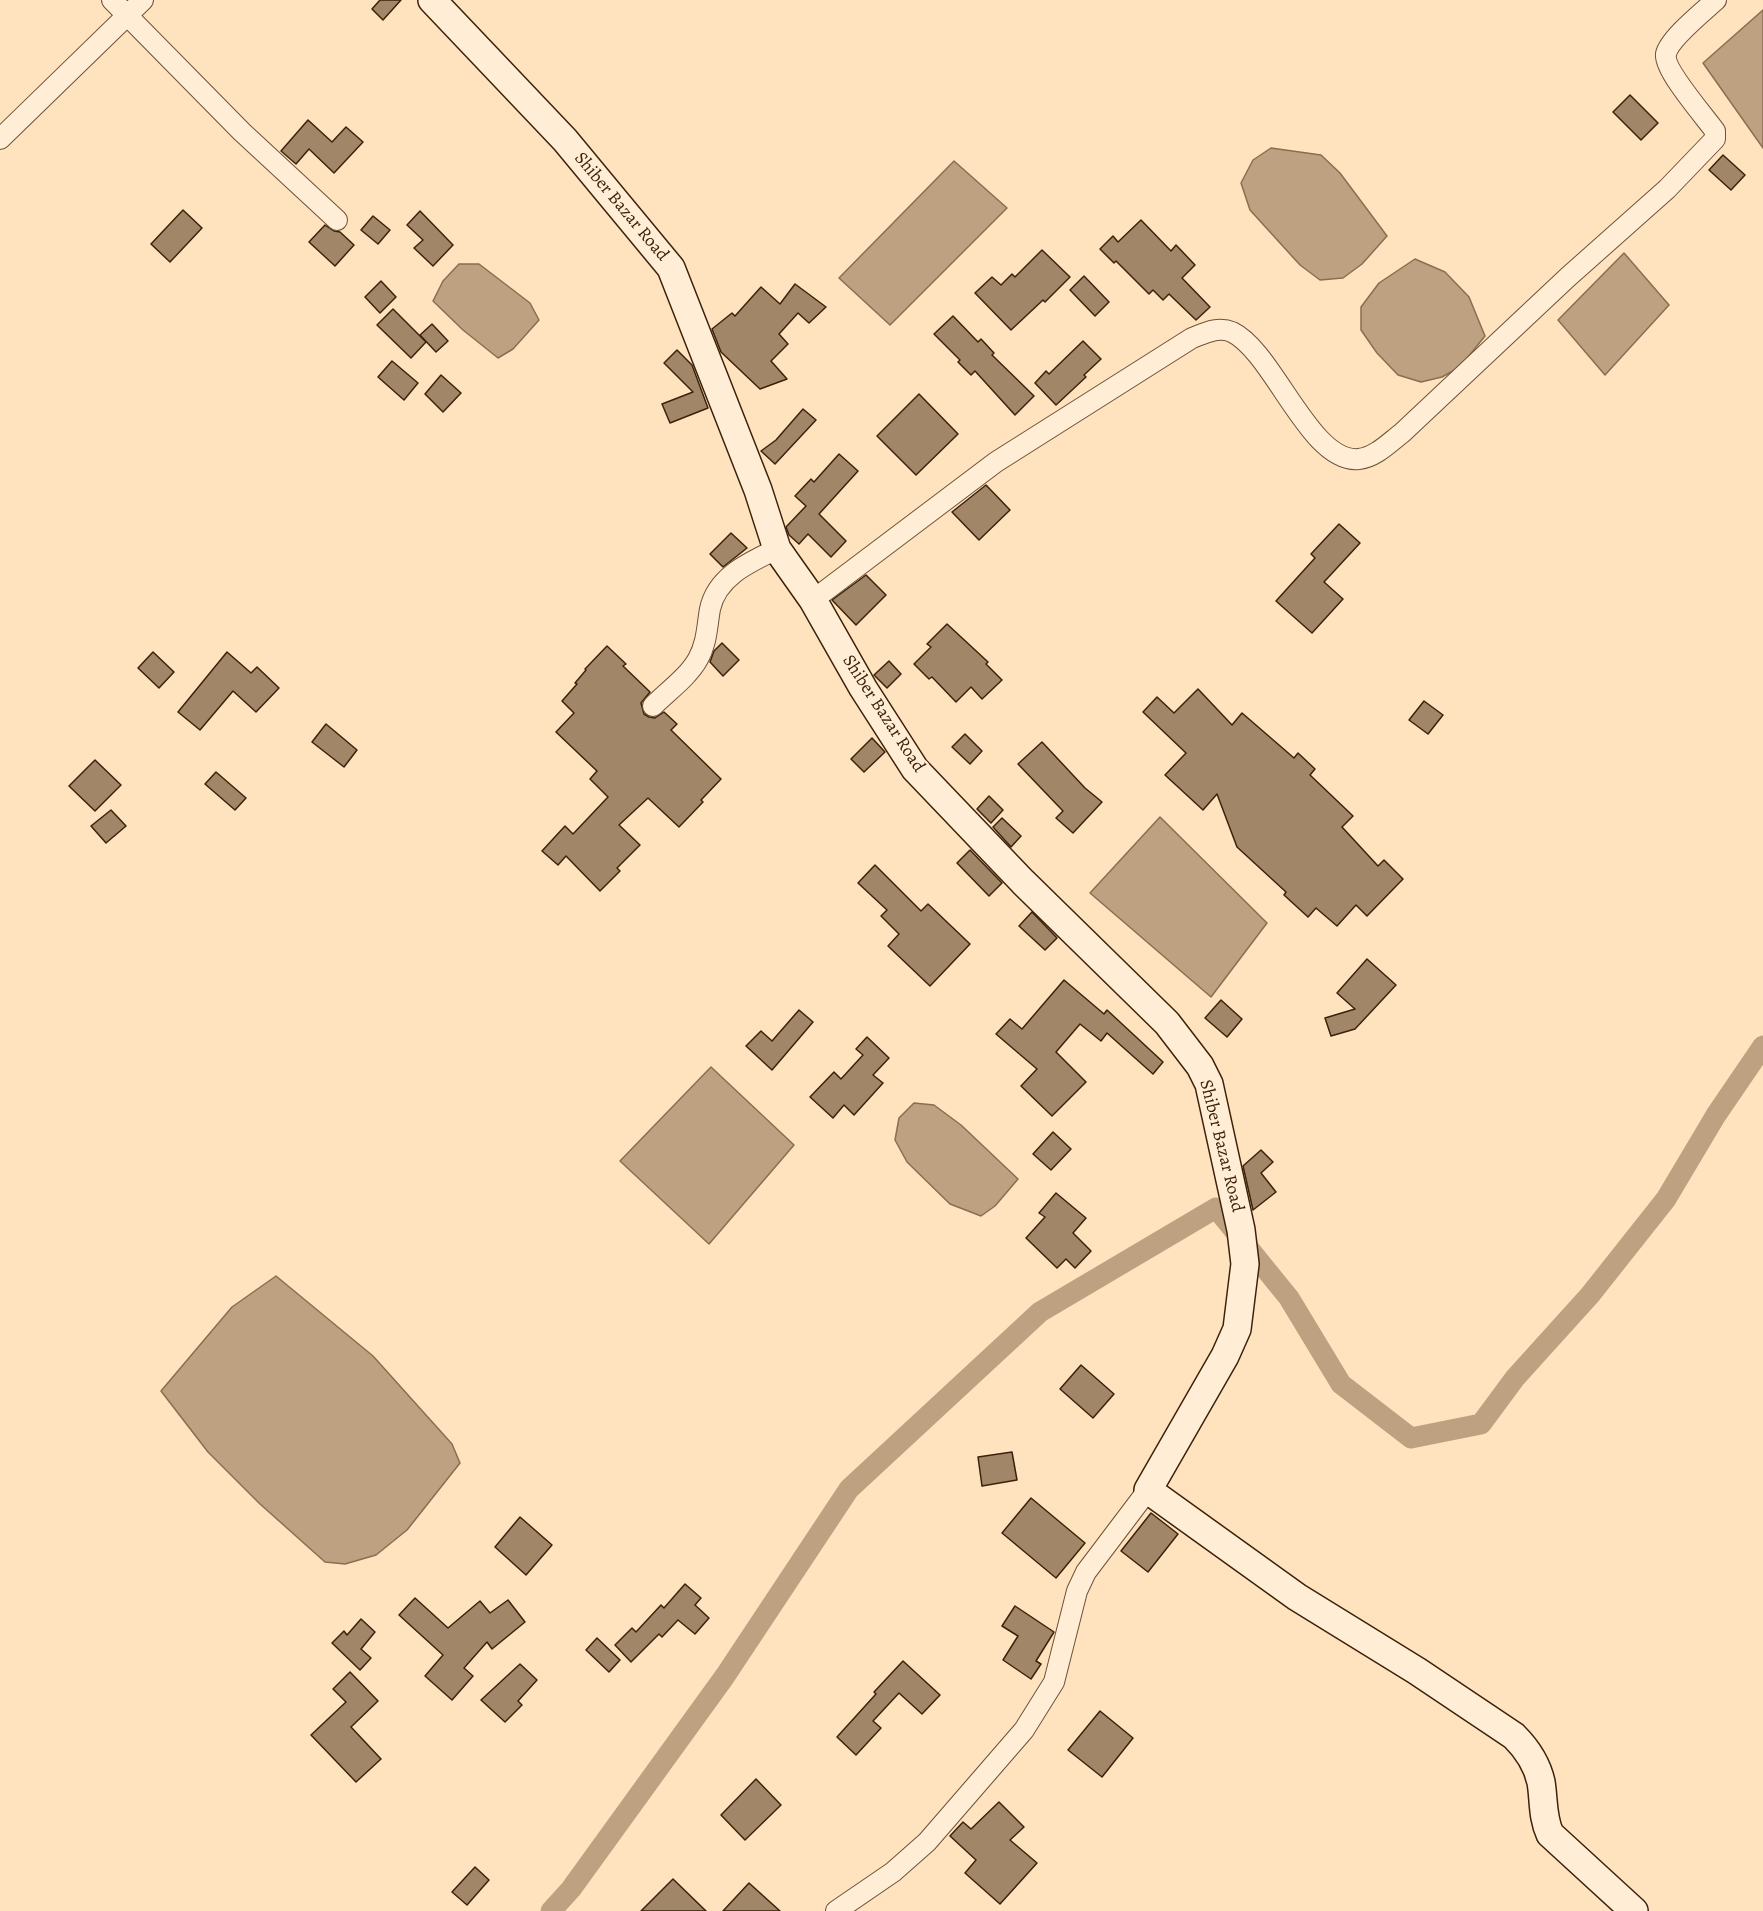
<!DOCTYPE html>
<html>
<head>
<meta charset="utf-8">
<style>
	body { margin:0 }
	canvas { display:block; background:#ffe3be }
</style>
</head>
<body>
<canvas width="1763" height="1911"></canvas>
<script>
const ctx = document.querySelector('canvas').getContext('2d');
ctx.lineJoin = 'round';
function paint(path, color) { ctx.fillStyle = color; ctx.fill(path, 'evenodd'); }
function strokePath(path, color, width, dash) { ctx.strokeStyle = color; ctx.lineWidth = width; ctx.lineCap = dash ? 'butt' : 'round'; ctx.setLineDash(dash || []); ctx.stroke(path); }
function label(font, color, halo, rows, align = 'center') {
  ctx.font = font + ' Alegreya,serif'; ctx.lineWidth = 4.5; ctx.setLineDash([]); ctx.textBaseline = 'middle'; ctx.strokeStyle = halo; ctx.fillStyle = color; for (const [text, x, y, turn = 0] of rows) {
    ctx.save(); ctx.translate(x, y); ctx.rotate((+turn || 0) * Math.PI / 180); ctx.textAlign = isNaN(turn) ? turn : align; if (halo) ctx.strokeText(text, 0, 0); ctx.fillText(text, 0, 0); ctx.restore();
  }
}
const water = new Path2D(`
	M1763,10V148L1703,63Z
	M1271,148L1321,155L1340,173L1387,236L1362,264L1343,278L1320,280L1300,265L1250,210L1241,183L1253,160Z
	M954,161L1007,208L890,325L839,278Z
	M1624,253L1669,305L1605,375L1558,320Z
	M1415,259L1445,272L1469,297L1485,336L1460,367L1442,377L1421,382L1398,375L1377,353L1361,330V307L1379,283Z
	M459,264H479L530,303L539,320L513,349L498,358L463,330L433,301L443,281Z
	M1160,817L1267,923L1211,997L1090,893Z
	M711,1067L794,1145L709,1244L620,1161Z
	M914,1103L934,1105L961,1125L1018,1179L995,1206L981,1216L950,1204L907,1162L895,1140L899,1118Z
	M276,1276L373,1356L452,1444L460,1463L407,1530L376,1555L345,1564L325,1562L260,1504L208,1452L161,1391L232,1307Z`);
const canal = new Path2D(`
	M551,1911L571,1889L725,1676L849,1489L1040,1312L1216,1208L1289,1298L1341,1384L1411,1438L1481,1424L1515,1378L1590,1295L1666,1199L1716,1115L1763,1046`);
const building = new Path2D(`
	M380,0H401L383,20L372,9Z
	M1630,95L1658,123L1641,140L1613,112Z
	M308,120L332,142L346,127L363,142L334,173L309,149L296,164L281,151Z
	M1723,155L1745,175L1731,190L1709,170Z
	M183,210L202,228L170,262L151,244Z
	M420,211L453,245L433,266L414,248L423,240L407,225Z
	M373,216L390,230L378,244L361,230Z
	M1141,220L1171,251L1176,245L1195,265L1182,278L1210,307L1196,320L1169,294L1163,300L1153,290L1149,294L1116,261L1114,263L1100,249L1113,236L1118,242Z
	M325,225L334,231L340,232L354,245L335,266L309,242Z
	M1042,250L1070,277L1045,302L1043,300L1011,330L975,293L992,277L1001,285L1012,274L1015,277Z
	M1084,276L1109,302L1095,316L1070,290Z
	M381,281L396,297L380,313L365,297Z
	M795,284L826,307L809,323L798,313L779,334L788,344L771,361L787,379L760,389L721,352L712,329L732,313L735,316L761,287L780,304Z
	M393,309L426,342L411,358L377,325Z
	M953,316L978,342L981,339L994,353L992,355L1034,396L1015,415L975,371L971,375L958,362L960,360L934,334Z
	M432,324L448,341L436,352L420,335Z
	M1083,341L1101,359L1084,375L1086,377L1056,405L1035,383L1046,371L1049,374Z
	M677,350L692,365L708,408L670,423L662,404L693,392L664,363Z
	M392,361L418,383L404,400L378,377Z
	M441,375L461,393L443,412L425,394Z
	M919,394L958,434L916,475L877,436Z
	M803,409L816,420L775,464L761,451L776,440Z
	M839,454L858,471L819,514L846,541L831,557L808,534L799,544L789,535L786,527L806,506L795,496L811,479L814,482Z
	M986,485L1010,510L979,540L952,512Z
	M1339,524L1360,543L1324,582L1343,599L1312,633L1276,601L1315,558L1311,554Z
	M731,533L747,548L723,567L710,554Z
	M866,575L886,595L856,625L832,600Z
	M947,624L988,662L986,664L1002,680L982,699L971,687L956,702L932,677L929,679L914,664L931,647L927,644Z
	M722,643L739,660L723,676L710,662L714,651Z
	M607,646L626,664L623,666L650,692L641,703L644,714L649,717L655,718L664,712L677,724L671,730L721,779L701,800L703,802L679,827L648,798L619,825L640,845L617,868L620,871L600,891L566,856L558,865L542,851L565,826L573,834L608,797L590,779L597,771L556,732L574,713L562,701L577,684L575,683L586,670L585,669Z
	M153,652L174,672L159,688L138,668Z
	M227,652L251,673L257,667L279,688L256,712L233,691L200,730L178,712Z
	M889,661L901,674L887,688L874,675Z
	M1198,689L1232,725L1242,713L1294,758L1298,753L1315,769L1310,775L1353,816L1342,827L1378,866L1384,860L1403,879L1367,916L1356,905L1337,926L1316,908L1308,917L1284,895L1286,892L1237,847L1217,794L1203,810L1165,775L1186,753L1143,712L1157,697L1174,713Z
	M1424,701L1443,715L1428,734L1409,720Z
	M326,724L357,750L344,767L312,742Z
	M965,734L982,751L970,764L952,747Z
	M872,738L885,752L864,772L851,759Z
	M1042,742L1085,788L1102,802L1073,833L1056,818L1063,811L1018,764Z
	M95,760L121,785L95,811L69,786Z
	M216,772L246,798L235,810L205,784Z
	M989,796L1003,810L991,823L977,809Z
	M111,810L126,826L106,843L91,826Z
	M1002,818L1021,836L1011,847L993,827Z
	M970,850L1002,883L989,896L957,863Z
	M875,865L921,911L928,904L970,944L930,986L888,946L899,934L881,916L887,910L858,883Z
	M1032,912L1057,938L1045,950L1019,926Z
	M1367,959L1396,985L1355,1029L1331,1036L1325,1018L1355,1009L1337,993Z
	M1064,980L1104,1014L1107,1010L1163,1062L1153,1074L1107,1033L1101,1041L1080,1024L1056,1052L1086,1082L1052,1116L1021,1086L1037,1069L996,1034L1010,1019L1022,1029Z
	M1221,1000L1242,1019L1227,1037L1205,1018Z
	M799,1010L813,1022L772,1070L746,1046L761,1031L772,1041Z
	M867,1037L889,1058L873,1075L883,1083L854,1115L844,1105L833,1118L810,1097L834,1072L841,1079L863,1055L856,1049Z
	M1053,1132L1071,1149L1051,1170L1033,1154Z
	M1261,1150L1273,1162L1261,1173L1276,1192L1253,1210L1243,1166Z
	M1056,1193L1086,1218L1073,1233L1091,1251L1075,1268L1066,1259L1057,1268L1026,1238L1045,1217L1039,1213Z
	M1081,1365L1114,1394L1093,1418L1060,1389Z
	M1012,1452L1017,1480L982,1486L978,1457Z
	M1031,1498L1085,1543L1056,1578L1002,1533Z
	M1151,1513L1178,1534L1148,1572L1121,1551Z
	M520,1517L552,1545L526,1575L495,1547Z
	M685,1584L701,1598L695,1605L709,1618L695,1634L678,1620L662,1637L659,1634L631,1662L615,1645L632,1628L636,1632L661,1605L664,1608Z
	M415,1598L448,1628L480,1601L490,1613L508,1600L525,1622L492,1649L487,1642L464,1668L473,1676L452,1700L425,1676L443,1655L399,1615Z
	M1015,1606L1054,1632L1036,1661L1041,1664L1031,1679L1003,1660L1018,1636L1002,1626Z
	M361,1619L375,1632L361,1649L371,1658L360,1670L332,1643L344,1631L347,1635Z
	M597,1638L620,1660L609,1672L586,1650Z
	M903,1661L940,1695L922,1714L899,1693L873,1721L881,1728L856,1755L837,1737L876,1694L874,1692Z
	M520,1664L537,1680L518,1701L522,1705L505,1722L481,1700Z
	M350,1672L378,1701L351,1727L381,1759L356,1782L311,1735L346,1702L333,1689Z
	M1100,1711L1133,1738L1102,1777L1068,1750Z
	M756,1779L781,1805L745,1840L721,1815Z
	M999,1802L1024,1827L1010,1840L1037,1863L1000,1904L965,1873L976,1860L950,1836L963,1822L971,1829Z
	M475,1867L489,1880L467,1905L452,1892Z
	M673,1879L706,1911H641Z
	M749,1883L780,1911H723Z`);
const street = new Path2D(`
	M112,0L242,132L337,220
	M0,139L143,0
	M813,600L996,462L1192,338C1205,333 1218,326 1232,332C1274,352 1310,464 1359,459C1376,457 1390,442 1402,433L1568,277L1667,189L1715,139V131C1705,117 1663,69 1666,54C1669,39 1704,11 1716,0
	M653,706C668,691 688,677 698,659C707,643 707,626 710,609C717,576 750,562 777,549
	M836,1911L893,1872L927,1842L1024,1730L1054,1682L1077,1591L1086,1572L1148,1490`);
const secondary = new Path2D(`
	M432,0L565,140L671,268L758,490L777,549L813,600L863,688L915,769L1023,882L1167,1023L1200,1066L1209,1084L1241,1230L1245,1264L1237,1329L1225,1356L1148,1490L1297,1597L1417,1671L1514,1736C1526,1748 1537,1764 1541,1782C1544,1799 1542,1817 1550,1834L1634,1911`);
const streetNames = [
	["Shiber Bazar Road",621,207,50],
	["Shiber Bazar Road",883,714,57],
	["Shiber Bazar Road",1221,1146,76]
];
paint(water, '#bda181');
strokePath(water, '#8a6e52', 1.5);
strokePath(canal, '#bda181', 21);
paint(building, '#a28668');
strokePath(building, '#3d220b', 1.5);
strokePath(street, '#6e5238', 22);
strokePath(secondary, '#3d220b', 30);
strokePath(street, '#ffedd5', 20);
strokePath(secondary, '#ffedd5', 27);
label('18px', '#3d220b', '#ffedd5', streetNames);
</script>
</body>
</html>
